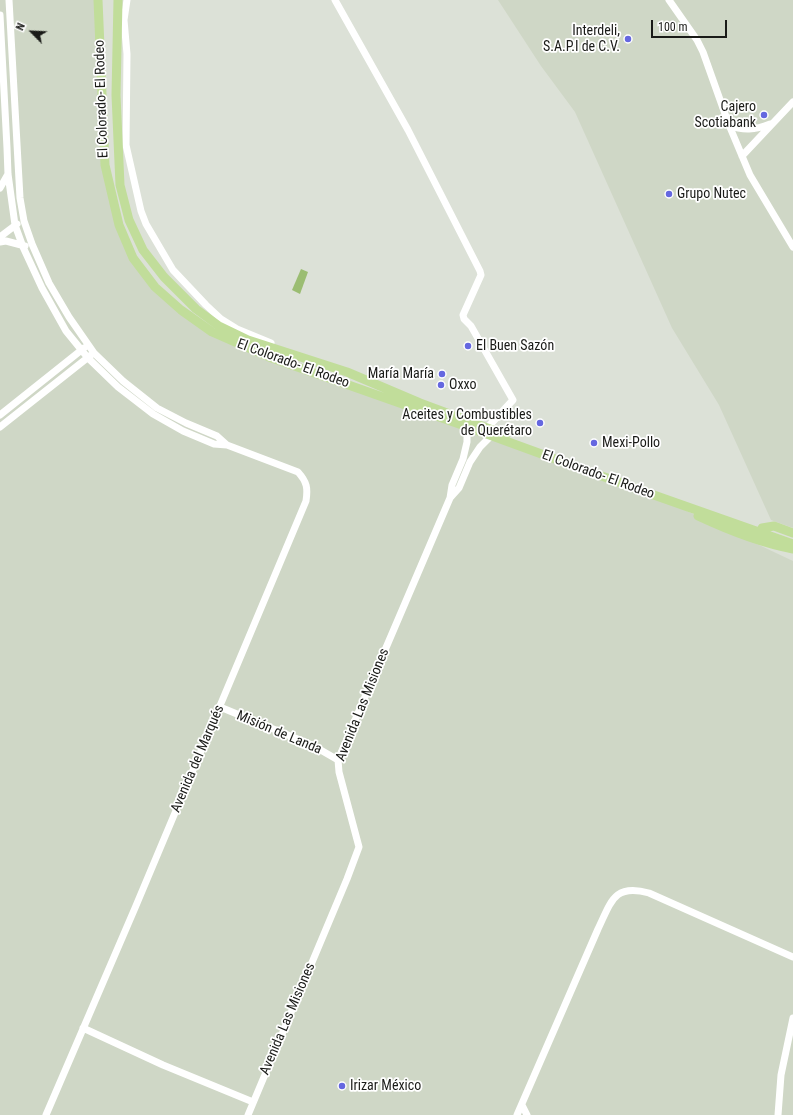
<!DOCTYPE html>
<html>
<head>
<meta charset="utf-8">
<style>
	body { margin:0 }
	#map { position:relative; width:793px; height:1115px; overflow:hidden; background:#dce1d7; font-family:"Roboto Condensed",sans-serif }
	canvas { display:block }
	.north { position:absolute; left:12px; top:12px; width:40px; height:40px; -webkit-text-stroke:3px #fff; paint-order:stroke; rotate:294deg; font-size:11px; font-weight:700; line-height:16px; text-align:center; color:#1a1b18 }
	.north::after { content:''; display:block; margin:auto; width:14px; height:18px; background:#1a1b18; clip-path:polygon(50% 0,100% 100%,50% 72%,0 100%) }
	.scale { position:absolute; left:651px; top:20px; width:76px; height:18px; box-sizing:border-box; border:2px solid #1a1b18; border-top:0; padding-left:5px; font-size:12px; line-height:14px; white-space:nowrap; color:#1a1b18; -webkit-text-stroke:3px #fff; paint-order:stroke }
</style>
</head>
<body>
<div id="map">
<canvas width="793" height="1115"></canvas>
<div class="north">N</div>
<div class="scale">100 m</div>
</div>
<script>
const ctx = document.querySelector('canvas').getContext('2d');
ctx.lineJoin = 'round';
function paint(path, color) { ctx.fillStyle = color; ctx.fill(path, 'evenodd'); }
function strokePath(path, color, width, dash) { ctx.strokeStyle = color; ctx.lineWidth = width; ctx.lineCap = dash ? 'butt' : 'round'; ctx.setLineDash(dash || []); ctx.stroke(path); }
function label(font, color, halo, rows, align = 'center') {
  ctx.font = font + ' "Roboto Condensed",sans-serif'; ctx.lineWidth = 3.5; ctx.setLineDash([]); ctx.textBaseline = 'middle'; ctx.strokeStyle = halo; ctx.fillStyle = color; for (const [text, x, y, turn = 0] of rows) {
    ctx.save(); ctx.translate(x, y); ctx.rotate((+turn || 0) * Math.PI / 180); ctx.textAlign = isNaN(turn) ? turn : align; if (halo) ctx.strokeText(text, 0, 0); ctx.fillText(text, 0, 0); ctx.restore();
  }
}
const built = new Path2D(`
	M0,0H99L110,193L119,225L155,287L212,332L651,494L793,561V1115H0Z
	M498,0H793V528L771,520L719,405L672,328L575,112L541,66Z`);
const green = new Path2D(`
	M301,269L308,272L300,294L292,290Z`);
const minor = new Path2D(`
	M9,0L20,198L24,221L32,244L49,283L69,317L94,353L123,381L157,408L186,423L217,436L227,445
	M127,0L124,20L127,54L126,145L141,211L146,224L173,270L206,305L221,319L237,329L271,343
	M335,0L408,130L480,271L481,275L463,315L464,319L471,326L513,400L487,428
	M669,0L697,40L703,52L729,125L750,175L793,247
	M0,15L7,148L8,174L15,225L23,247L42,288L66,331L88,358L118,387L153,414L183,431L214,444L227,445L298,472C307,482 308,488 306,501L135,908L46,1115
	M729,125C743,131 755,130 770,124
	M742,156L793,102
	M0,188L8,174
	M0,237L17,224
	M0,242L6,241L25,246
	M0,415L84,348
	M0,427L91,355
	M450,498L459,488L470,462L480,447L491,436
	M220,707L312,745L338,760
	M83,1028L163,1065L253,1102
	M522,1105L527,1115
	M248,1115L347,879L359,847L339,772L338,760L450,498L452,485L463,459L467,442V435L462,425
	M517,1115L598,929C611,902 614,883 649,893L793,957
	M778,1115L781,1075L793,1018`);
const major = new Path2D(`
	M98,0L105,165L119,225L133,258L155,287L181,310L212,332L269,357L462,425L651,494L793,544
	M118,0L116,95L120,185L129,220L143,250L164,277L196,309L219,326L248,340L347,372L420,403L506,435
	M698,516C728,530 760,543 793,549
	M762,528L774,526L793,533`);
const markers = [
	[628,39,4,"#6567e0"],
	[764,115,4,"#6567e0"],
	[669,194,4,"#6567e0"],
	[468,346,4,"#6567e0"],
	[442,374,4,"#6567e0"],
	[441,385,4,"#6567e0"],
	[540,423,4,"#6567e0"],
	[594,443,4,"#6567e0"],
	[342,1086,4,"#6567e0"]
];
const poiNames = [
	["Interdeli,",620,31,"right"],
	["S.A.P.I de C.V.",620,47,"right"],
	["Cajero",756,107,"right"],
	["Scotiabank",756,123,"right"],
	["Grupo Nutec",677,194],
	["El Buen Sazón",476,346],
	["María María",434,374,"right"],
	["Oxxo",449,385],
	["Aceites y Combustibles",532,415,"right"],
	["de Querétaro",532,431,"right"],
	["Mexi-Pollo",602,443],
	["Irizar México",350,1086]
];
const streetNames = [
	["El Colorado- El Rodeo",102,99,-92],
	["El Colorado- El Rodeo",293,364,20],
	["El Colorado- El Rodeo",598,475,20],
	["Avenida Las Misiones",363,705,-68],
	["Misión de Landa",279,733,23],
	["Avenida del Marqués",198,759,-67],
	["Avenida Las Misiones",288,1019,-67]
];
paint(built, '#cfd7c6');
paint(green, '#9bbd72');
strokePath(minor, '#fff', 7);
strokePath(major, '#c1dd9a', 9);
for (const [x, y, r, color] of markers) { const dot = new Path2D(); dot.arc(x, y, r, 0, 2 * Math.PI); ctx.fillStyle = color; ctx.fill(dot); strokePath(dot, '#fff', 1.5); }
label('14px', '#1a1b18', '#fff', poiNames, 'left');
label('14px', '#1a1b18', '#fff', streetNames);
</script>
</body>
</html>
